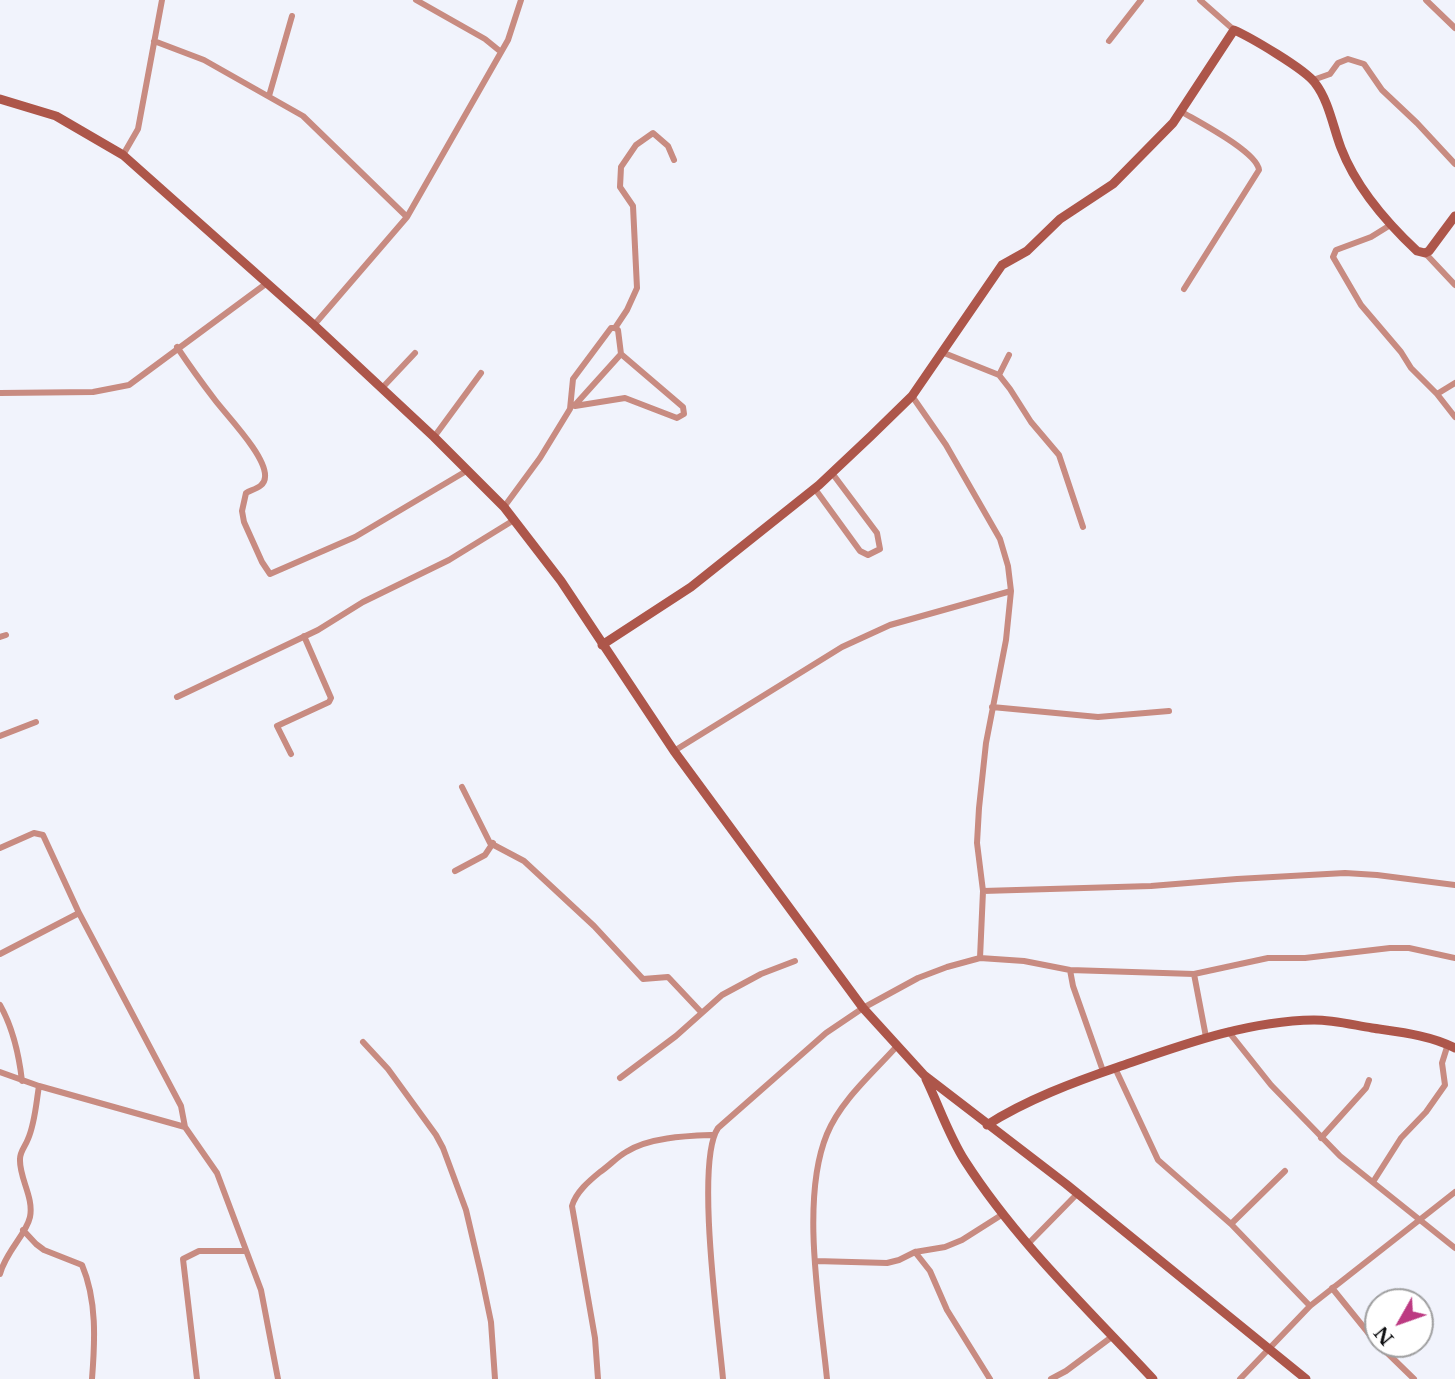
<!DOCTYPE html>
<html>
<head>
<meta charset="utf-8">
<style>
	body { margin:0 }
	#map { position:relative; width:1455px; height:1379px; overflow:hidden; background:#f1f3fc; font-family:"Libre Baskerville",serif }
	canvas { display:block }
	.north { position:absolute; left:1364px; top:1288px; width:70px; height:70px; box-sizing:border-box; background:#fff; border:2px solid #9f9fa0; border-radius:50%; rotate:230deg; font-size:19px; font-weight:700; line-height:28px; text-align:center; color:#0e0f11 }
	.north::after { content:''; display:block; margin:auto; width:24px; height:32px; background:#bc3a82; clip-path:polygon(50% 0,100% 100%,50% 72%,0 100%) }
</style>
</head>
<body>
<div id="map">
<canvas width="1455" height="1379"></canvas>
<div class="north">N</div>
</div>
<script>
const ctx = document.querySelector('canvas').getContext('2d');
ctx.lineJoin = 'round';
function strokePath(path, color, width, dash) { ctx.strokeStyle = color; ctx.lineWidth = width; ctx.lineCap = dash ? 'butt' : 'round'; ctx.setLineDash(dash || []); ctx.stroke(path); }
const street = new Path2D(`
	M416,0L485,39L501,52
	M1200,0L1234,30
	M1426,0L1455,28
	M154,41L204,60L303,116L407,217
	M1109,41L1141,0
	M1313,80L1330,74L1338,63L1348,59L1364,64L1382,90L1417,123L1455,164
	M269,96L292,16
	M1182,112C1199,122 1257,152 1259,170L1184,289
	M123,155L138,129L162,0
	M1392,224L1371,237L1336,250L1333,257L1361,305L1401,352L1411,368L1437,394L1455,417
	M1425,253L1455,285
	M314,325L407,217L508,40L521,0
	M615,328L627,310L637,288L633,206L620,187L621,167L636,145L653,133L668,146L674,160
	M177,347C189,365 202,383 215,400C228,417 267,457 265,477C265,487 253,489 246,493L242,511L244,522L262,562L270,574L355,537L468,470
	M944,353L999,375L1010,389L1031,422L1059,455L1083,527
	M999,375L1009,355
	M383,387L415,353
	M0,393L93,392L129,385L267,283
	M1437,394L1455,383
	M912,396L946,445L1000,539L1008,566L1011,591L1006,640L986,743L979,808L977,843L983,891L980,958
	M575,406L625,398L677,418L684,414L683,407L621,354
	M434,437L481,373
	M815,489L860,551L868,555L880,549L877,533L832,473
	M504,507L540,458L570,409L573,379L611,328H615L618,330L621,354L575,405
	M0,637L6,635
	M177,697L318,630L363,602L449,560L514,520
	M992,707L1098,717L1169,711
	M0,736L36,722
	M674,751L842,647L890,625L1011,591
	M291,754L277,726L329,702L331,698L304,636
	M462,787L490,843L524,861L594,926L643,979L668,977L701,1012
	M0,848L34,833L43,835L79,913L181,1106L185,1127
	M455,871L485,855L493,843
	M983,891L1151,886L1237,879L1345,873L1377,875L1455,885
	M0,954L79,913
	M1070,970L1073,986L1103,1071
	M1194,974L1206,1037
	M0,1005C13,1028 19,1055 22,1081
	M1228,1031L1271,1085L1340,1156L1455,1248
	M363,1042L388,1069L436,1135L443,1148L466,1210L481,1274L491,1322L495,1379
	M1115,1068L1158,1160L1231,1224L1310,1306
	M0,1072L39,1086L185,1127L217,1173L261,1290L278,1379
	M620,1078L676,1036L722,995L761,974L795,961
	M1321,1138L1366,1088L1369,1080
	M1373,1182L1401,1138L1426,1112L1445,1085L1442,1063L1448,1044
	M1231,1224L1285,1171
	M23,1230L36,1244L44,1250L82,1265C97,1300 95,1341 92,1379
	M1028,1244L1078,1193
	M915,1252L930,1271L947,1310L990,1379
	M816,1261L887,1263L899,1260L915,1252L945,1247L962,1240L1003,1214
	M0,1274C6,1251 26,1235 30,1217C34,1197 19,1178 20,1159C20,1151 25,1147 28,1139C35,1123 36,1104 39,1086
	M1332,1288L1374,1340L1414,1379
	M197,1379L183,1259L199,1251H246
	M598,1379L595,1338L572,1206C576,1192 589,1181 600,1172C609,1166 617,1157 626,1152C649,1137 687,1136 713,1135
	M723,1379C719,1332 695,1162 718,1128L826,1033L863,1008L918,978L947,967L980,958L1024,961L1070,970L1194,974L1268,958H1305L1390,948H1409L1455,958
	M827,1379C820,1308 800,1199 827,1134C841,1100 873,1073 897,1046
	M1051,1379L1066,1371L1113,1336
	M1240,1379L1310,1306L1455,1192`);
const secondary = new Path2D(`
	M0,99L56,116L123,155L314,325L434,437L504,507L561,581L674,751L863,1008L924,1075L1066,1184L1306,1379
	M602,645L691,587L819,485L871,436L912,396L1002,265L1027,251L1060,219L1113,184L1173,123L1234,30C1250,37 1305,69 1315,83C1329,101 1333,127 1341,148C1356,187 1386,222 1417,251L1425,253L1429,251L1455,216
	M926,1079C939,1106 949,1136 965,1161C1017,1242 1088,1309 1153,1379
	M987,1125C1026,1100 1074,1082 1118,1067C1182,1045 1246,1021 1314,1020C1334,1020 1353,1025 1372,1028C1399,1032 1430,1035 1455,1048`);
strokePath(street, '#c88b81', 6);
strokePath(secondary, '#ad564a', 9);
</script>
</body>
</html>
